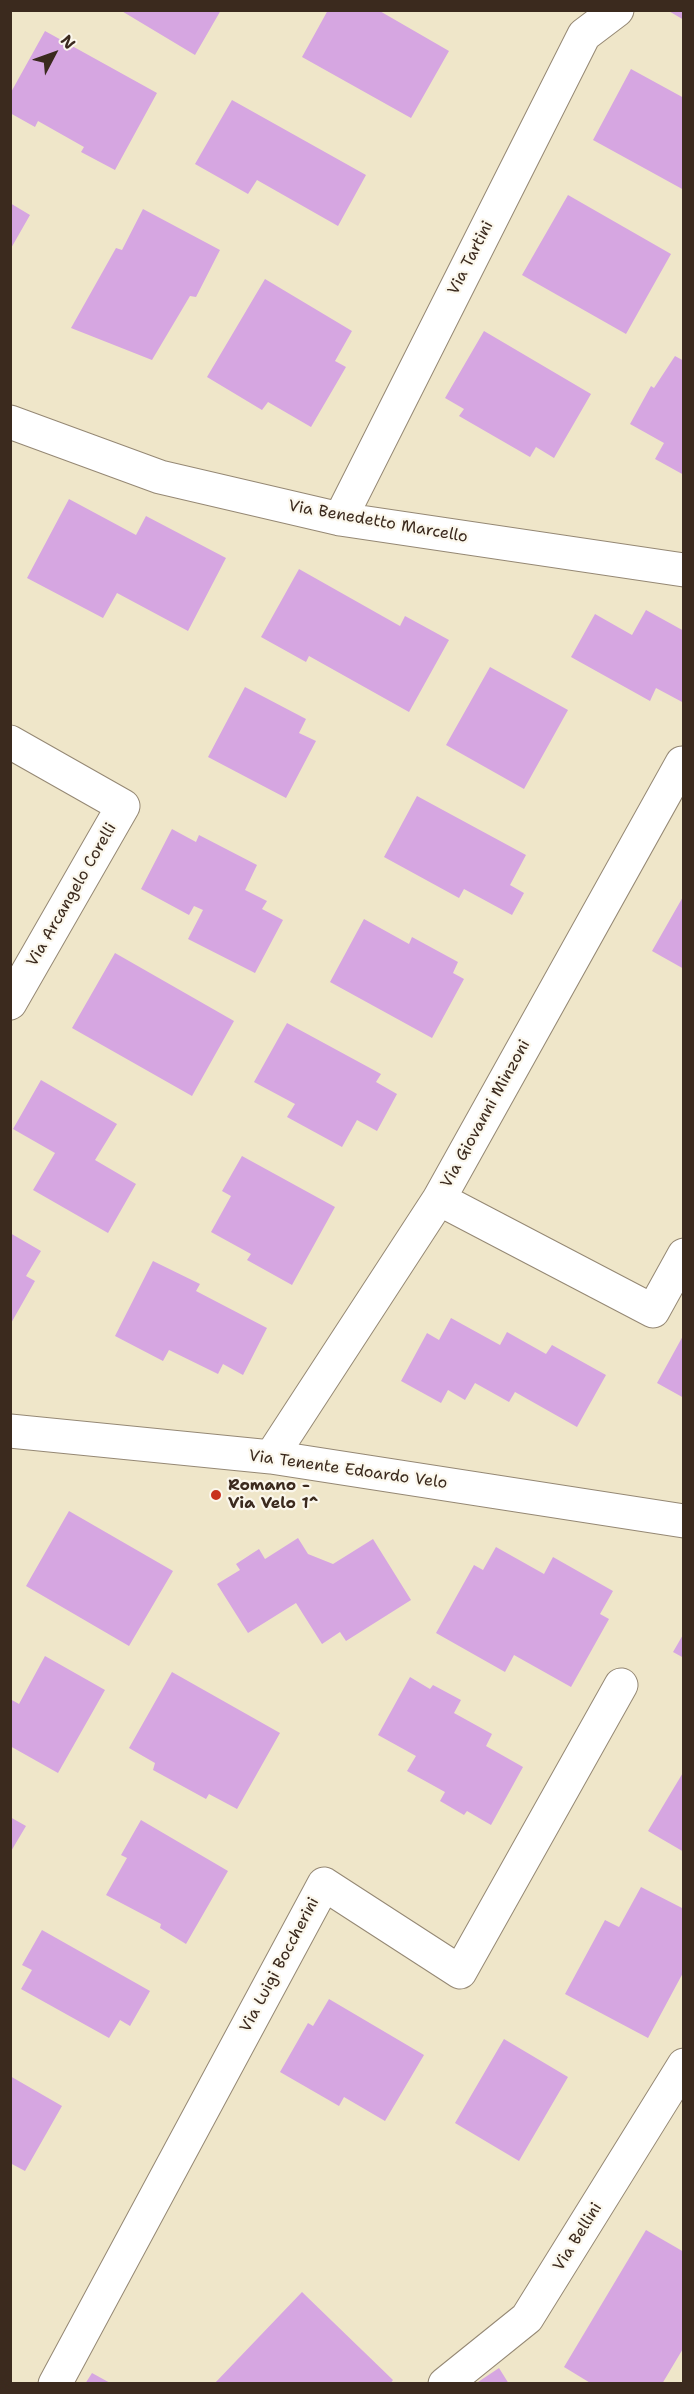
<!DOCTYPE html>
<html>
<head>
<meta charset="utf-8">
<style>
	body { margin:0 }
	#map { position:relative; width:694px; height:2394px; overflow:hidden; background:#efe6c9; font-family:"Shantell Sans",sans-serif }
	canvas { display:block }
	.frame { position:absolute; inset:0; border:12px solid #3b2a1e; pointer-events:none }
	.north { position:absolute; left:24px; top:24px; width:60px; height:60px; -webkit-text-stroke:4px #fbf7ec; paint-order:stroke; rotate:49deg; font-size:16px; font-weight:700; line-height:24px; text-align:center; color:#3b2a1e }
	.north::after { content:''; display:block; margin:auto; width:21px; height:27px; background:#3b2a1e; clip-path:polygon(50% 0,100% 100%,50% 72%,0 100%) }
</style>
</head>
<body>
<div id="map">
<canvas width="694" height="2394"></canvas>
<div class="frame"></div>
<div class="north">N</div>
</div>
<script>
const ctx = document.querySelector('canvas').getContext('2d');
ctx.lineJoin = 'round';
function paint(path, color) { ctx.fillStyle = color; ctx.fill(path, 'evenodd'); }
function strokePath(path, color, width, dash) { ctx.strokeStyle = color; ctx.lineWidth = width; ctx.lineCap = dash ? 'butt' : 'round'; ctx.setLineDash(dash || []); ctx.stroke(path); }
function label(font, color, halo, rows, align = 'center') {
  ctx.font = font + ' "Shantell Sans",sans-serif'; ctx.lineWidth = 4.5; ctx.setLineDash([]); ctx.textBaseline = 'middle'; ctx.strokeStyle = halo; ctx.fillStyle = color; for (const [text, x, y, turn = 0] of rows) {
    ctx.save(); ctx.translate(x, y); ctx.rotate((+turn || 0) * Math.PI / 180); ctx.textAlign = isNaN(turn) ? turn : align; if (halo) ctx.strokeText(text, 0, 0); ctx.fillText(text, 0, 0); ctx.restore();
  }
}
const building = new Path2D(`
	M120,10H221L195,55Z
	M328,10H378L449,51L411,118L302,57Z
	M667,10H684V20Z
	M45,31L157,93L115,170L81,152L84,147L38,121L35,127L10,113V94Z
	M631,69L684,98V190L593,140Z
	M232,100L366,175L338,226L257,180L248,194L195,164Z
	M568,195L671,254L626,334L522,275Z
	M10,203L30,215L10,250Z
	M143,209L220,250L196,297L190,296L152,360L71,328L116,248L122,250Z
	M265,279L352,331L335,361L346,367L311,427L268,402L262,410L207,377Z
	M484,331L591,394L554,458L536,447L530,457L459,416L464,409L445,398Z
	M675,356L684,361V475L655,459L664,443L630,424L651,386L654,388Z
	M69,499L136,535L146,516L226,558L188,631L117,593L103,618L27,578Z
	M299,569L400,626L405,616L449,640L409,712L309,656L306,662L261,637Z
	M646,610L684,631V703L656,688L650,701L571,657L595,614L632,635Z
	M490,667L568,710L524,789L446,745Z
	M245,687L306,719L299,733L316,741L286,798L208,757Z
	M417,796L526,855L510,885L524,893L512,915L464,889L459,898L384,857Z
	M172,829L196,842L199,835L257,865L245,890L267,901L262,909L283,920L255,973L188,939L203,910L194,906L189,915L141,889Z
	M684,895V969L652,951Z
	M364,919L409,944L412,937L458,962L453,973L464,979L432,1038L330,982Z
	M115,953L234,1021L192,1096L72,1028Z
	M287,1023L381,1074L376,1082L397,1094L377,1131L357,1120L342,1147L287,1117L295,1104L254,1082Z
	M41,1080L117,1124L95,1160L136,1184L108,1233L33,1190L55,1153L13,1129Z
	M242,1156L335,1207L292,1285L247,1260L251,1254L211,1232L231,1196L222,1191Z
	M10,1233L41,1251L26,1276L35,1281L10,1325Z
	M153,1261L200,1284L196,1291L267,1328L243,1375L223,1364L218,1374L169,1350L163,1361L115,1336Z
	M451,1318L500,1345L507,1332L546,1354L552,1345L606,1375L577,1427L515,1392L509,1402L475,1383L465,1400L448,1390L441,1403L401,1381L427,1333L439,1340Z
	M684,1334V1398L657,1383Z
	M69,1511L173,1571L129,1646L26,1586Z
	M298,1538L308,1554L333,1564L373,1539L411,1600L346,1641L340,1632L322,1644L296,1603L248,1633L217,1584L240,1570L236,1564L259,1549L265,1559Z
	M496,1547L544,1574L553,1557L613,1591L600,1614L609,1619L571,1687L514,1655L505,1672L436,1633L474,1565L483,1570Z
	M684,1633V1658L673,1652Z
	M45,1656L105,1690L58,1773L10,1746V1699L19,1704Z
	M172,1672L280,1733L237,1809L209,1794L206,1799L153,1770L155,1763L129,1748Z
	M410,1677L430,1689L433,1685L461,1700L454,1713L492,1734L486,1746L523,1767L491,1825L467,1811L464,1815L440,1801L445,1792L407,1771L416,1756L378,1735Z
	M684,1771V1852L648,1831Z
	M10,1817L26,1826L10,1853Z
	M141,1820L228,1871L186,1944L160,1928L161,1924L106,1895L127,1858L121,1855Z
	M641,1887L684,1909V1971L648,2038L565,1994L605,1920L619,1927Z
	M42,1930L150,1991L130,2026L120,2020L109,2038L21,1989L32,1970L22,1965Z
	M329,1999L424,2055L385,2121L344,2097L339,2106L280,2072L308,2023L313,2026Z
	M504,2039L568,2077L519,2161L455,2123Z
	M10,2076L62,2106L25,2171L10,2163Z
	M646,2230L684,2252V2347L662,2384H592L564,2367Z
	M302,2292L393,2380L390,2384H214Z
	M499,2368L509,2384H475Z
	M92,2373L112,2384H85Z`);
const minor = new Path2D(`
	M10,422L160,477L340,519L684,570
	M340,519L584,35L617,10
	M10,742L123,806L10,1003
	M439,1199L653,1311L684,1255
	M10,1431L271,1457L684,1521
	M271,1457L439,1199L682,763L684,764
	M55,2384L324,1884L460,1972L621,1685
	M445,2384L527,2318L684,2065`);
const markers = [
	[216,1495,6,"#c8321e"]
];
const streetNames = [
	["Via Tartini",471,258,-63],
	["Via Benedetto Marcello",378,522,10],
	["Via Arcangelo Corelli",72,895,-60],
	["Via Giovanni Minzoni",486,1114,-61],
	["Via Tenente Edoardo Velo",348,1470,8],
	["Via Luigi Boccherini",280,1965,-62],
	["Via Bellini",578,2237,-58]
];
const poiNames = [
	["Romano -",228,1486],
	["Via Velo 1^",228,1504]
];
paint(building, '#d6a6e1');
strokePath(minor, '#958874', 35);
strokePath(minor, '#fff', 33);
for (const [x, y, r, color] of markers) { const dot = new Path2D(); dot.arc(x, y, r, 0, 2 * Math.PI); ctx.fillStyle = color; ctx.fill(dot); strokePath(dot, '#fbf7ec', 2); }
label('16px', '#3b2a1e', '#fbf7ec', streetNames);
label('bold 16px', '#3b2a1e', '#fbf7ec', poiNames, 'left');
</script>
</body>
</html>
